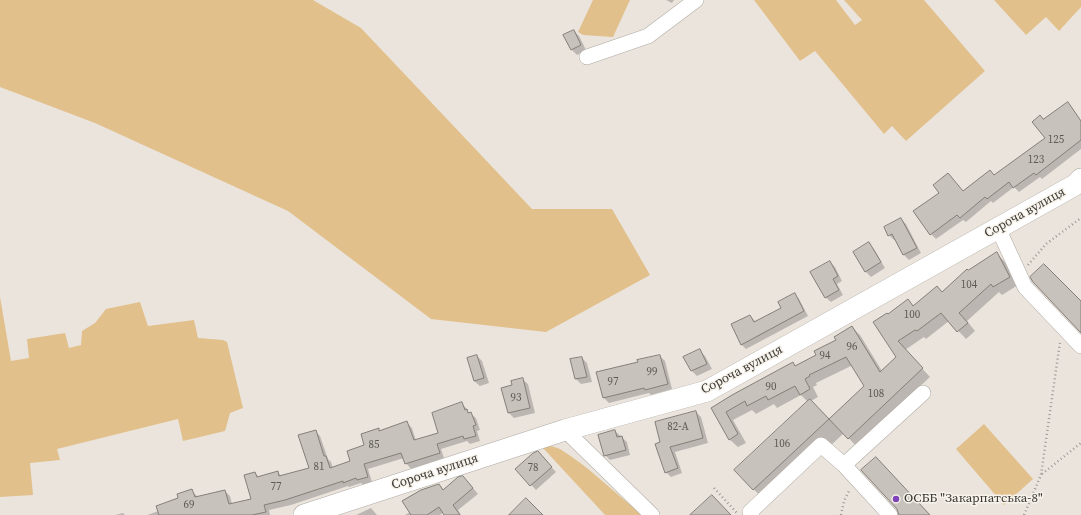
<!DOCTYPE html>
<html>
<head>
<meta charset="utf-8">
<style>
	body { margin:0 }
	canvas { display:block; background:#eae4dd }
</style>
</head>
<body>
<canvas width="1081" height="515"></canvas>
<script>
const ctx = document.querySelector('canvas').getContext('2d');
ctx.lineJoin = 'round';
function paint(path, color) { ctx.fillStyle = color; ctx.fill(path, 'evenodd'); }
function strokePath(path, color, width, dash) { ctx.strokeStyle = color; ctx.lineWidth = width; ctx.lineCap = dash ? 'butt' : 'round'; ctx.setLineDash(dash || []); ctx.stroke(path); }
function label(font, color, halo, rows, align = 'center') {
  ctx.font = font + ' "Source Serif 4",serif'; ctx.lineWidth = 3; ctx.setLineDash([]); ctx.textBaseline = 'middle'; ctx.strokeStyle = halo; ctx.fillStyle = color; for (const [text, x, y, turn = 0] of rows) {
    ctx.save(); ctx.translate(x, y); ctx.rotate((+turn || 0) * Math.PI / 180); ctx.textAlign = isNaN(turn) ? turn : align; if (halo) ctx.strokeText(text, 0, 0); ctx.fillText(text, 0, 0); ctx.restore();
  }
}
const green = new Path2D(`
	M0,0H313L361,28L532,209H612L650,275L546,332L431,319L288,211L95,123L0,87Z
	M593,0H630L613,37L583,35L578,32Z
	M754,0H836L855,25L862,20L844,0H924L985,71L906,141L892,126L884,134L815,51L800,61Z
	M994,0H1081V7L1059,31L1046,17L1026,35Z
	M0,297L11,361L29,358L27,339L65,333L69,348L81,345L82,331L95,323L106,309L140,302L148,326L194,320L198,338L223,340L227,342L243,408L230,413L225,431L183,441L178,419L57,449L60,460L30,463L33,495L0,497Z
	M984,424L1033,479L1004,505L956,449Z
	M542,445C547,445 555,447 560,449C590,467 615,494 643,515H605L543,448Z`);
const shadow = new Path2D(`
	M666,0H674L672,3Z
	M574,31L579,36L586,50L577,55L572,50L565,36Z
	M1044,120L1081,126V149L1042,179L1040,177L1019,192L1014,187L993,203L991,201L966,222L963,220L936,239L931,234L963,192L995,176L1047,139Z
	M901,219L906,224L921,253L909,260L904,255L896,239L894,240L889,235Z
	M869,244L874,249L885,268L871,277L866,272Z
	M997,254L1005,262L1018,285L1002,295L999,292L967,321L975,331L966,339L949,321L926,339L924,337L905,350L930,377L856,446L844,433L768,504L735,470L808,402L801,395L777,408L774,404L756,414L752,410L733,420L746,443L738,447L729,439L712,408L793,364L796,367L817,355L837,340L852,327L860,335L882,371L897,357L888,315L908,301L914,306L942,293L968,271ZM853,365L866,387L830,420L811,401L818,397L813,387L817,385L816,383Z
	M830,262L835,267L842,281L837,284L843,295L831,302L825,297Z
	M794,294L799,299L808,316L746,349L741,344L750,316L756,322L782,309Z
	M700,351L705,356L712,369L697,376L692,371Z
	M477,356L482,361L489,383L480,386L474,381L468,359Z
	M660,356L665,361L672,389L651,395L649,393L609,403L604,398L639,363Z
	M582,358L587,363L592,382L581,384L576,379L572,360Z
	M522,379L528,384L535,413L514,418L509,413L514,386Z
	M462,404L467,409L468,412L476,418L480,430L477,431L480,441L470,444L467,441L441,449L444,458L411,469L406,463L404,458L368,469L372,482L363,485L361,483L349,487L348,486L291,505L269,510L270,515H147L159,511L192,491L198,497L225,491L230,496L232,504L252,499L255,473L259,477L278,472L282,477L310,469L315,431L320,436L328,459L331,462L333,468L352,461L378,430L381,432L407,423L412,428L416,441L439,433Z
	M696,412L701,417L708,443L675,452L682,473L671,477L666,472L661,443Z
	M615,431L627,442L630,455L610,460L605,455Z
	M543,458L556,472L536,490L516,469Z
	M468,482L478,494L458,510L461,515H445L444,512L440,515H405L410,512L439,485L444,490Z
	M371,508L377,515H356Z
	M123,513L125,515H115Z`);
const building = new Path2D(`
	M574,30L581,45L571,50L563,35Z
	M1068,102L1081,121V140L1036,175L1034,173L1013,188L1009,182L987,199L985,197L960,218L957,215L930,235L913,211L939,193L933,185L948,173L963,191L990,170L994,175L1045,138L1032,122L1040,115L1043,119Z
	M901,218L917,248L903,255L892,234L888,236L884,227Z
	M869,242L881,262L865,272L853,252Z
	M997,252L1010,277L993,287L991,284L959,313L968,323L957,332L941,313L917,331L915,330L898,341L923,368L848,439L829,419L864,386L846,357L809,375L810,376L805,379L810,389L800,395L795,386L768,400L766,396L747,406L745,401L726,412L738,434L729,440L711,408L732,395L793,362L795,366L816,355L814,351L836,340L834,337L852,326L880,372L896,357L873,322L887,313L888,314L908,299L913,306L937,286L942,292L967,269L968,270Z
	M830,261L838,276L833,279L839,290L825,298L810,272Z
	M1044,264L1081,301V333L1033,282L1030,277Z
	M795,293L804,311L741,345L731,324L750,315L754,322L781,308L778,302Z
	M700,349L707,364L691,371L683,357Z
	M477,355L484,378L474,381L467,358Z
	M660,355L668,384L645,390L644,388L603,398L596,372L638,362L637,360Z
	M582,357L587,377L575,379L570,359Z
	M523,378L530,408L508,413L501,388L512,385L511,381Z
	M810,399L829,419L753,490L734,470Z
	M462,402L465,410L467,409L468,413L471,412L476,425L473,426L476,436L464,439L463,436L437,444L440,453L405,464L401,453L364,464L368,477L357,480L356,478L343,483V481L285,500L264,505L266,512L252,515H159L156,506L178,498L177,494L192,489L195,497L225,490L229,504L251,499L244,475L255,472L257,477L278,471L279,476L309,468L298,435L316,430L324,456H326L330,468L350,461L347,451L364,445L361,434L379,428V431L407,421L414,440L438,433L432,413Z
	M696,411L703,438L670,447L678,468L665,473L655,444L660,442L655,422Z
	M615,430L617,437L622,436L626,450L604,456L598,435Z
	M538,451L552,467L530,486L515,469L532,454Z
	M876,457L930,515H899L897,509L861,470Z
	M463,476L473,488L453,505L460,515H444L439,507L427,515H411L402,501L421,490L439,484L443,490L458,477Z
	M712,495L731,515H690Z
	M526,498L543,515H509Z`);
const path = new Path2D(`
	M1028,265L1046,244L1081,218
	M1042,474L1081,443
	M714,488L737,513
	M841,515L844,501L850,489
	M1024,515L1041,475L1060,342`);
const street = new Path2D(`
	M587,57L648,36L696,0
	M998,228L1025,287L1081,346
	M565,430L652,515
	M752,515L750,512L821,445L844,465
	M890,515L844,465L923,393`);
const secondary = new Path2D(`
	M304,515L565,430L707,391L1075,185L1081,179`);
const markers = [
	[896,499,4,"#7f43b8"]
];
const numberNames = [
	["125",1056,140],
	["123",1036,160],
	["104",969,285],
	["100",912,315],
	["96",852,347],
	["94",825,356],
	["99",652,372],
	["97",613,382],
	["90",771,387],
	["108",876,394],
	["93",516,398],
	["82-А",678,427],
	["106",782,444],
	["85",374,445],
	["81",319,467],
	["78",533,468],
	["77",276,487],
	["69",189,505]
];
const streetNames = [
	["Сороча вулиця",1025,213,-29],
	["Сороча вулиця",742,370,-28],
	["Сороча вулиця",435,472,-18]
];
const poiNames = [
	["ОСББ \"Закарпатська-8\"",904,499]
];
paint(green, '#e2c08b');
paint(shadow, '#0003');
paint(building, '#c7c2bb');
strokePath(building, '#847f78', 1);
strokePath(street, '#afaaa2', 16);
strokePath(secondary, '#afaaa2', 22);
strokePath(path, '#9c9893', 2.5, [1, 3]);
strokePath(street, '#fff', 15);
strokePath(secondary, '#fff', 21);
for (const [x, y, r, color] of markers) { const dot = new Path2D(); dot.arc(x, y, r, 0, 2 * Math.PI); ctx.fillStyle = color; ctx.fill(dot); strokePath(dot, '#f7f2ea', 1.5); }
label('11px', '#5d5a56', null, numberNames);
label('13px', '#3a3835', '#f7f2ea', streetNames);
label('13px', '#3a3835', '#f7f2ea', poiNames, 'left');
</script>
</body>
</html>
